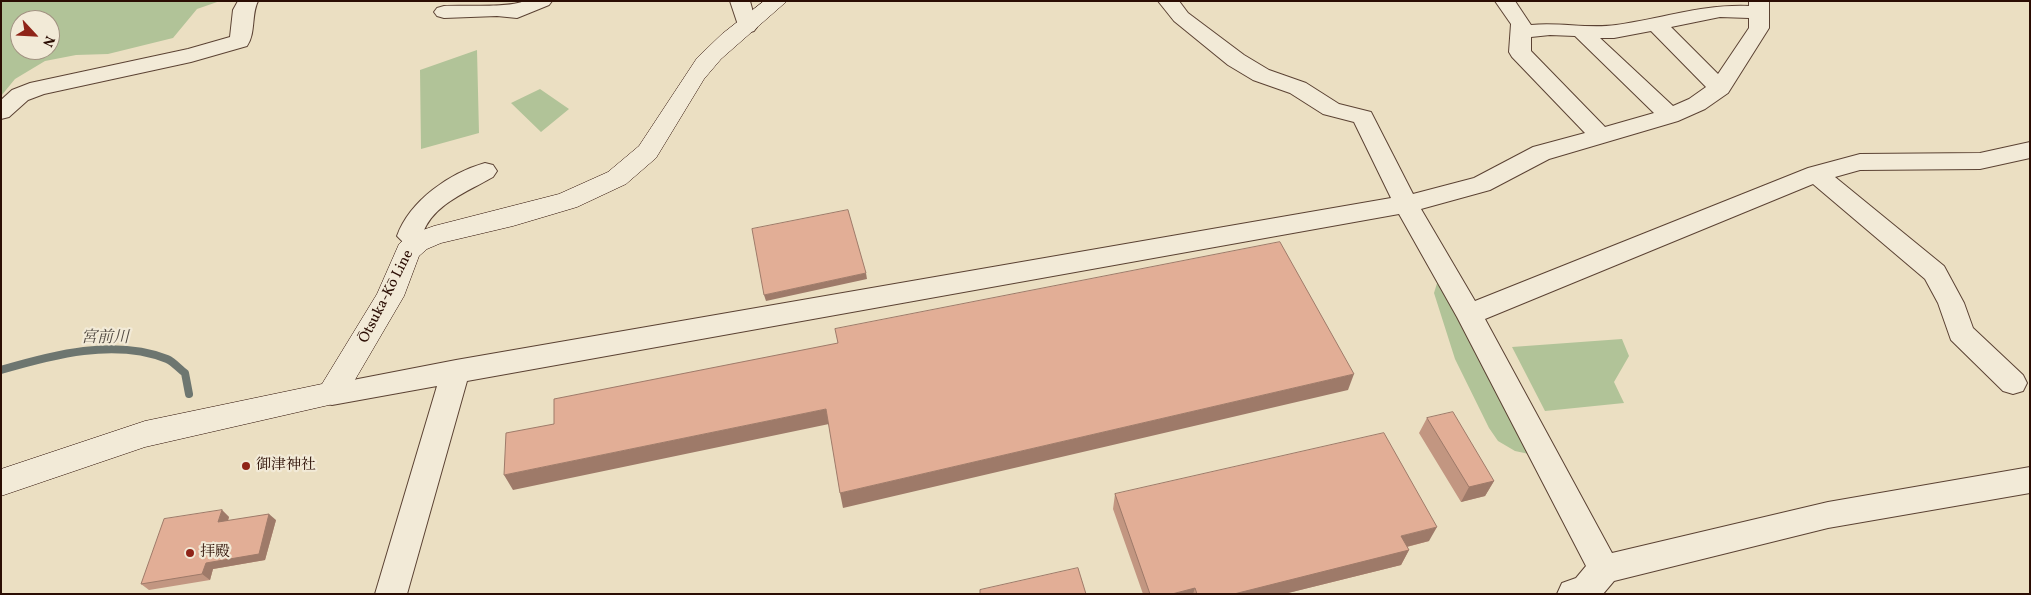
<!DOCTYPE html>
<html>
<head>
<meta charset="utf-8">
<style>
	body { margin:0 }
	#map { position:relative; width:2031px; height:595px; overflow:hidden; background:#ebdfc2; font-family:Vollkorn,serif }
	canvas { display:block }
	.frame { position:absolute; inset:0; border:2px solid #2b0d03; pointer-events:none }
	.north { position:absolute; left:10px; top:10px; width:50px; height:50px; box-sizing:border-box; background:#f2ead7; border:1px solid #a29282; border-radius:50%; rotate:115deg; font-size:14px; font-weight:700; line-height:20px; text-align:center; color:#2b0d03 }
	.north::after { content:''; display:block; margin:auto; width:18px; height:22px; background:#8f2418; clip-path:polygon(50% 0,100% 100%,50% 72%,0 100%) }
</style>
</head>
<body>
<div id="map">
<canvas width="2031" height="595"></canvas>
<div class="frame"></div>
<div class="north">N</div>
</div>
<script>
const ctx = document.querySelector('canvas').getContext('2d');
ctx.lineJoin = 'round';
function paint(path, color) { ctx.fillStyle = color; ctx.fill(path, 'evenodd'); }
function strokePath(path, color, width, dash) { ctx.strokeStyle = color; ctx.lineWidth = width; ctx.lineCap = dash ? 'butt' : 'round'; ctx.setLineDash(dash || []); ctx.stroke(path); }
function label(font, color, halo, rows, align = 'center') {
  ctx.font = font + ' Vollkorn,"Noto Serif JP",serif'; ctx.lineWidth = 4.5; ctx.setLineDash([]); ctx.textBaseline = 'middle'; ctx.strokeStyle = halo; ctx.fillStyle = color; for (const [text, x, y, turn = 0] of rows) {
    ctx.save(); ctx.translate(x, y); ctx.rotate((+turn || 0) * Math.PI / 180); ctx.textAlign = isNaN(turn) ? turn : align; if (halo) ctx.strokeText(text, 0, 0); ctx.fillText(text, 0, 0); ctx.restore();
  }
}
const green = new Path2D(`
	M1,1H220L197,9L173,38L108,54L76,55L45,61L15,79L1,96ZM20,20H50V50H20Z
	M477,50L479,133L421,149L420,70Z
	M540,89L569,109L541,132L511,103Z
	M1438,280L1529,454L1515,451L1498,441L1489,428L1455,359L1434,293Z
	M1622,339L1629,356L1614,382L1624,403L1545,411L1512,347Z`);
const stream = new Path2D(`
	M1,370C52,355 115,338 167,359C174,362 179,369 185,373L189,394`);
const minor = new Path2D(`
	M238,1H258C251,15 256,33 247,46L191,62L44,94L28,100L9,117L1,119V100L12,90L30,83L188,49L230,37L233,10Z
	M524,1H552L549,5L517,18L497,16L444,18L437,16L434,12L437,8L444,6C463,5 510,8 524,1Z
	M730,1H750L757,27L754,31L747,33L740,31Z
	M1158,1H1179L1188,13L1244,55L1269,70L1306,83L1339,104L1371,112L1413,194L1474,178L1533,147L1585,133L1512,57L1509,52L1511,24L1495,1H1515L1531,25C1559,22 1589,29 1616,25C1661,19 1702,4 1749,6V1H1769V28L1728,93L1705,109L1678,121L1549,159L1490,190L1421,209L1475,301L1808,168L1860,154L1980,153L2030,142V158L1980,169L1860,170L1835,177L1944,266L1964,303L1973,328L2023,375L2027,383L2023,391L2013,394L2003,391L1951,340L1938,303L1925,279L1813,184L1485,319L1612,553L1828,502L2030,467V493L1828,528L1614,581L1603,594H1557L1562,583L1576,578L1586,566L1457,317L1399,214L467,381L407,594H375L437,386L332,405L322,402L318,394L322,386L456,360L1391,198L1354,122L1323,114L1290,93L1253,80L1228,65L1174,21ZM1720,17L1749,18V28L1718,74L1671,27ZM1651,31L1706,87L1689,99L1673,106L1600,38H1614ZM1550,35L1575,36L1654,113L1605,127L1531,51V37Z
	M485,163L493,165L497,171L493,177C469,191 433,204 423,233L431,242L427,248L418,251L409,248L397,236C410,200 450,173 485,163Z`);
const secondary = new Path2D(`
	M764,1H787L721,59L704,79L656,158L626,184L577,207L513,226L441,243L427,249L419,256L404,296L342,402L145,447L1,496V469L145,421L322,384L377,294L399,244L409,235L434,226L559,194L608,172L639,146L697,58L722,34Z`);
const wall = new Path2D(`
	M1427,418L1494,481L1485,496L1461,502L1419,433Z
	M1115,494L1429,541L1407,547L1409,550L1401,565L1284,594H1143L1113,509Z
	M222,510L229,517L228,521L276,520L265,560L213,569L210,580L149,590L141,584Z`);
const shadedWall = new Path2D(`
	M866,273L867,279L766,301L764,295Z
	M1354,374L1348,390L843,508L840,493Z
	M826,409L829,424L513,490L504,475Z
	M1494,481L1485,496L1461,502L1469,487Z
	M222,510L229,517L225,529L218,522Z
	M269,514L276,520L265,560L213,569L210,580L202,574L206,563Z
	M1437,527L1429,541L1394,550L1401,536Z
	M1409,550L1401,565L1284,594H1234Z
	M1195,588L1193,594H1172Z`);
const building = new Path2D(`
	M848,210L866,273L764,295L752,229Z
	M1280,242L1354,374L840,493L826,409L504,475L506,433L554,424V399L838,343L835,329Z
	M1453,412L1494,481L1469,487L1427,418Z
	M1384,433L1437,527L1401,536L1409,550L1234,594H1197L1195,588L1172,594H1150L1115,494Z
	M222,510L218,522L269,514L259,554L206,563L202,574L141,584L164,519Z
	M1078,568L1086,594H980V590Z`);
const markers = [
	[246,466,5,"#8f2418"],
	[190,553,5,"#8f2418"]
];
const streetNames = [
	["Ōtsuka-Kō Line",387,297,-63]
];
const poiNames = [
	["御津神社",256,466],
	["拝殿",200,553]
];
const waterNames = [
	["宮前川",105,339]
];
paint(green, '#b1c398');
strokePath(stream, '#6d7670', 8);
strokePath(minor, '#5b4233', 2);
strokePath(secondary, '#2b0d03', 1);
paint(minor, '#f2ead7');
paint(secondary, '#f2ead7');
paint(wall, '#c29681');
paint(shadedWall, '#9e7a69');
paint(building, '#e2ae96');
strokePath(building, '#9e7a69', 1);
for (const [x, y, r, color] of markers) { const dot = new Path2D(); dot.arc(x, y, r, 0, 2 * Math.PI); ctx.fillStyle = color; ctx.fill(dot); strokePath(dot, '#f2ead7', 2); }
label('15px', '#2b0d03', '#f2ead7', streetNames);
label('15px', '#2b0d03', '#f2ead7', poiNames, 'left');
label('italic 16px', '#524a42', '#f2ead7', waterNames);
</script>
</body>
</html>
